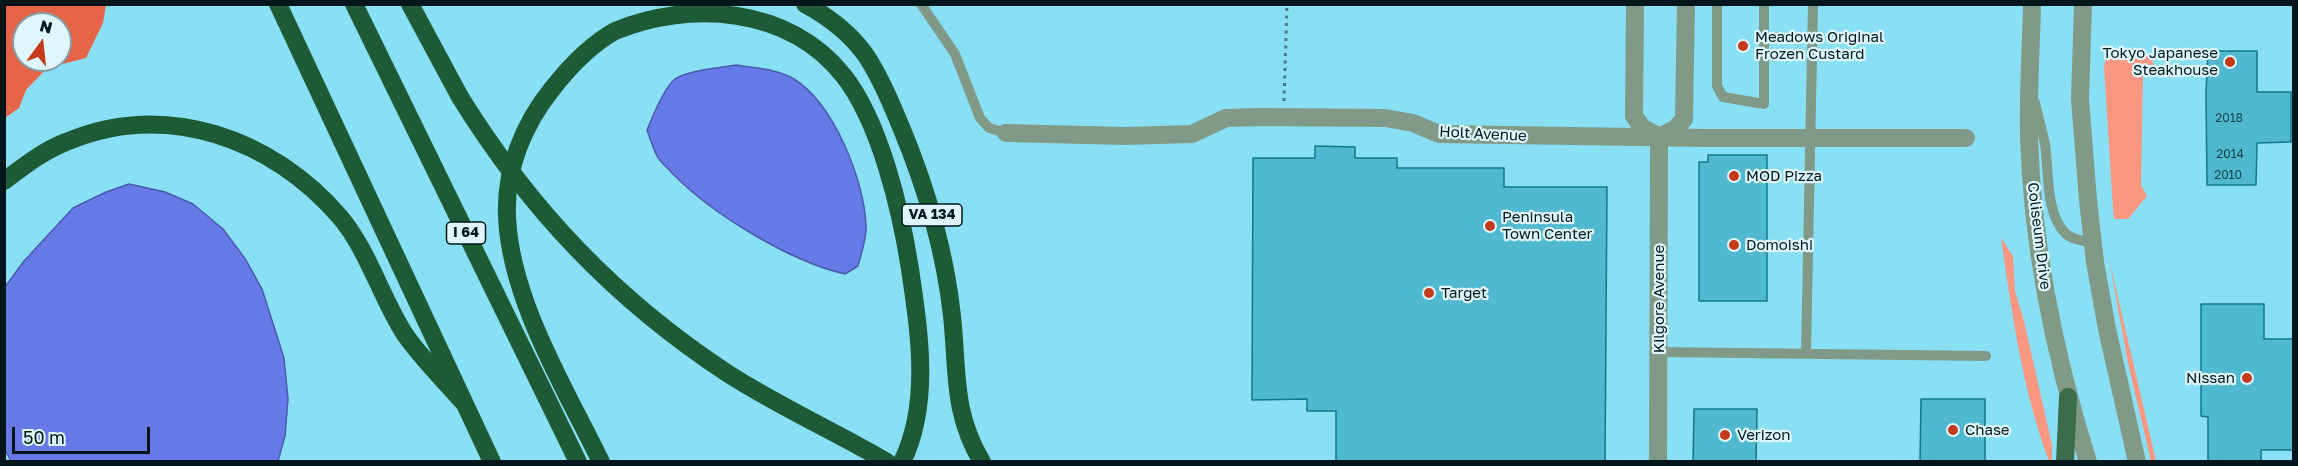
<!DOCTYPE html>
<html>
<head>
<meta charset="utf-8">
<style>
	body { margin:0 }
	#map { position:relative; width:2298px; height:466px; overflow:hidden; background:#89e0f4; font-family:"Golos Text",sans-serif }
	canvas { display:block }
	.frame { position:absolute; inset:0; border:6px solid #00161b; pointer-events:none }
	.north { position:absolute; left:12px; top:12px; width:60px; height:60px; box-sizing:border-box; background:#dff7fc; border:2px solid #869da2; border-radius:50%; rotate:15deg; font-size:16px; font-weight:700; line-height:24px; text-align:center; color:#00161b }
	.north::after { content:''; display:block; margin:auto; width:21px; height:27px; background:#c43a1b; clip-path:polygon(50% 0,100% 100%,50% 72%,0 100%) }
	.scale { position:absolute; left:12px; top:427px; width:138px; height:27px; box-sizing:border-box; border:3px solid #00161b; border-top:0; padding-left:8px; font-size:18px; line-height:21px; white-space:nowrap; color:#00161b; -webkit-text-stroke:4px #dff7fc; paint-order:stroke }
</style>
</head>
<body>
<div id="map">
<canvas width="2298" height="466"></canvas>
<div class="frame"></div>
<div class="north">N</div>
<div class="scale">50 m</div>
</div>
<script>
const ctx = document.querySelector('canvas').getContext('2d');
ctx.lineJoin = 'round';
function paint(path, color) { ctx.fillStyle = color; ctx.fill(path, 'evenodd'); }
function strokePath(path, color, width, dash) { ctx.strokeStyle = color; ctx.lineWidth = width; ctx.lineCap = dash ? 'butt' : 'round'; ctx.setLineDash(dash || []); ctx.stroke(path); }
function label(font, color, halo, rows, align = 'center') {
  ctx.font = font + ' "Golos Text",sans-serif'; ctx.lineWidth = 4.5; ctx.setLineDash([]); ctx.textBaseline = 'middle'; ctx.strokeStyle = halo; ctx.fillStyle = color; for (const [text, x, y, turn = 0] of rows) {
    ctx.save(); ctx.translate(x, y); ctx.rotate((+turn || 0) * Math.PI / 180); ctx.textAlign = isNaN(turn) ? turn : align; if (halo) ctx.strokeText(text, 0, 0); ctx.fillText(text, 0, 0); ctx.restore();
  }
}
const green = new Path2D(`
	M2107,54L2150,56L2154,65H2145L2143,74L2141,185L2147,196L2128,219H2114L2113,209L2104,67Z
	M2001,238L2013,256L2015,291L2024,321L2052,445V461H2049C2022,389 2012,313 2001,238Z
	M2109,259L2156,461H2151L2128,363Z`);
const forest = new Path2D(`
	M5,4L106,5L103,23L86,58L47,68L26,90L19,108L5,118ZM24,24H60V60H24Z`);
const water = new Path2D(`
	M736,65C754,68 778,69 794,79C834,104 864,180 866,225C867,238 861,254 858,266L845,274C789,261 712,214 672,173C667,167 660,162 657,156C653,148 650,138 647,130C652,118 664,87 675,79C689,70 719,68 736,65Z
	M129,184L165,192L193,204L223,229L246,260L262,289L284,358L288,399L285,436L278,461H11L4,448L5,287L24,261L73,208L106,192Z`);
const building = new Path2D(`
	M2208,51H2257V92H2291V142L2257,143L2256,185H2207L2206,93Z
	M1315,146L1355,147V158H1397V168H1504V187H1607L1605,462H1336V411H1307V399L1252,400L1253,158H1315Z
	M1708,155H1767V301H1699V162H1708Z
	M2201,304H2264V339H2294V450H2261V462H2208V417L2201,416Z
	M1921,399H1985V462H1920Z
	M1694,409H1757L1756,462H1693Z`);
const path = new Path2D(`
	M1284,101L1287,4`);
const service = new Path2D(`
	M921,4L955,54L980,118L989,128L1006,133
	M1717,4V86L1723,97L1764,104V4
	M2035,103C2038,116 2042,130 2045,144C2049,170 2045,214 2066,234C2074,240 2084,241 2093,242
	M1658,352L1986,356
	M1806,353L1813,4`);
const minor = new Path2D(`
	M1635,4L1634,116L1642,127L1659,137
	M1006,133L1125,136L1192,134L1226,118L1261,117L1385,118L1413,123L1439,134L1705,138H1966
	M1659,137L1675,129L1684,119L1686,4
	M1658,462L1659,137`);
const tertiary = new Path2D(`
	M2032,4C2031,49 2028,92 2029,136C2032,246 2055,357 2088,462
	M2083,4L2080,99L2088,200L2095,262L2107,329L2137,462`);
const primary = new Path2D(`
	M2065,462L2068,397`);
const motorway = new Path2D(`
	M278,4L492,462
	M354,4L578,462
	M410,4L460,97
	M805,4C829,17 852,35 867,57C881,79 891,103 901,127C926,187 945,251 952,316C958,371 952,412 982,462
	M4,181C24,166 43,151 66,142C166,100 272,138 340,217C368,250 381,297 404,333C419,356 445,381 463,402
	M601,462C565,388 510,299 507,216C505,170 523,125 552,89C570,66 590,45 615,31C690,0 789,7 843,75C880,121 901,211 910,269C919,331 931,403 902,462`);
const motorwayBridge = new Path2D(`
	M460,97C530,210 616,300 727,373C778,406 834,431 887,462`);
const markers = [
	[1743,46,6,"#c43a1b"],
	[2230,62,6,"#c43a1b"],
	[1734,176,6,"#c43a1b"],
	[1490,226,6,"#c43a1b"],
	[1734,245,6,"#c43a1b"],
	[1429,293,6,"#c43a1b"],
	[2247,378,6,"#c43a1b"],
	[1953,430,6,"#c43a1b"],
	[1725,435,6,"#c43a1b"]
];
const numberNames = [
	["2018",2229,118],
	["2014",2230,154],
	["2010",2228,175]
];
const shields = [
	[932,215,60],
	[466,233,39]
];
const shieldNames = [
	["VA 134",932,215],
	["I 64",466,233]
];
const poiNames = [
	["Meadows Original",1755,37],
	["Frozen Custard",1755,54],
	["Tokyo Japanese",2218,53,"right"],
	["Steakhouse",2218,70,"right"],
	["MOD Pizza",1746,176],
	["Peninsula",1502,217],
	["Town Center",1502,234],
	["Domoishi",1746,245],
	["Target",1441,293],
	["Nissan",2235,378,"right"],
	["Chase",1965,430],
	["Verizon",1737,435]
];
const streetNames = [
	["Holt Avenue",1483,134,3],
	["Coliseum Drive",2039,236,83],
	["Kilgore Avenue",1659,299,-90]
];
paint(green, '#fa9780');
paint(forest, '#e66549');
paint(water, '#6778e7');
strokePath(water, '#485baa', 1.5);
paint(building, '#51b9cf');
strokePath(building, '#127789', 1.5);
strokePath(path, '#457c89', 3, [3, 4.5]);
strokePath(service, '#819a88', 10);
strokePath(minor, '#819a88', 18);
strokePath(tertiary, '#819a88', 18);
strokePath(primary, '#3b6c4c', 18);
strokePath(motorway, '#1d5b36', 18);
strokePath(motorwayBridge, '#1d5b36', 18);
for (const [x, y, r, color] of markers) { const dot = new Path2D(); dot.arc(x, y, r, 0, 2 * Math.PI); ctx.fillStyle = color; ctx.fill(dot); strokePath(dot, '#dff7fc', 2); }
label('12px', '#143f48', null, numberNames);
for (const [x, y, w] of shields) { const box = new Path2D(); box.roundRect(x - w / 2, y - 11, w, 22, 4.5); ctx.fillStyle = '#dff7fc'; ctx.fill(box); strokePath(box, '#00161b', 1.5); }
label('bold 14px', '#00161b', null, shieldNames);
label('15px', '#00161b', '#dff7fc', poiNames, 'left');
label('15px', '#00161b', '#dff7fc', streetNames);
</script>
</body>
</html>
